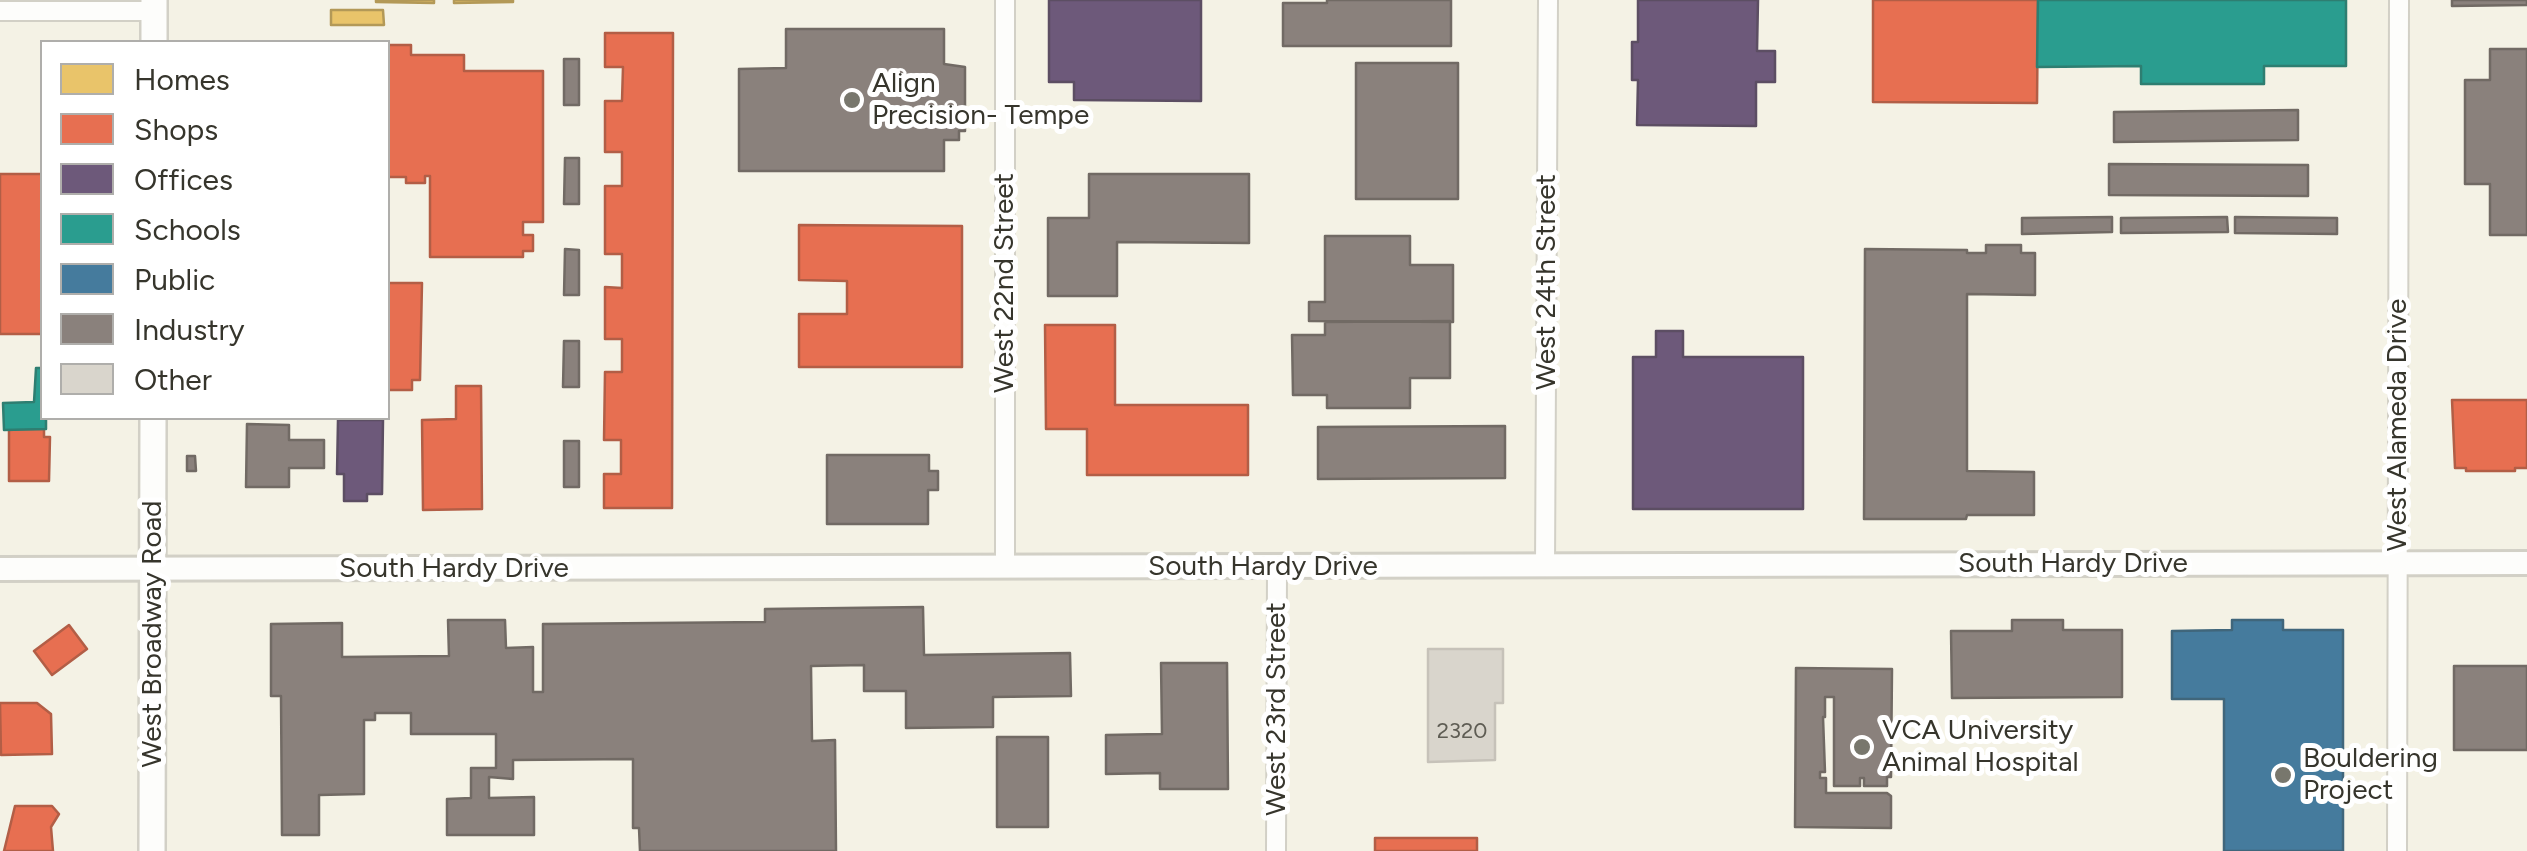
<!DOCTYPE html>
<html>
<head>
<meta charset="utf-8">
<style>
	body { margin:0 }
	#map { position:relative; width:2527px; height:851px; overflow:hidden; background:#f4f2e5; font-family:Figtree,sans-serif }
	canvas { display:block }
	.legend { position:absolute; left:40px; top:40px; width:350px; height:380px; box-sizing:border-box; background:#fff; border:2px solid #afaeab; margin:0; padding:12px 18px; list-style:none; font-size:30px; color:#36352c }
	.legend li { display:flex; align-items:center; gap:20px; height:50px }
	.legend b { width:50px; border:2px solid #afaeab }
</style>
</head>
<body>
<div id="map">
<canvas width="2527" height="851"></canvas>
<ul class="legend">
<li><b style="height:28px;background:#e9c46a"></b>Homes</li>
<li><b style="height:28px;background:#e76f51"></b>Shops</li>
<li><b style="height:28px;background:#6d597a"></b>Offices</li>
<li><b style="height:28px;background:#2a9d8f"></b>Schools</li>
<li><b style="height:28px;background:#457b9d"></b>Public</li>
<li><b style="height:28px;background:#8a817c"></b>Industry</li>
<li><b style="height:28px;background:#d9d5cc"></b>Other</li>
</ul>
</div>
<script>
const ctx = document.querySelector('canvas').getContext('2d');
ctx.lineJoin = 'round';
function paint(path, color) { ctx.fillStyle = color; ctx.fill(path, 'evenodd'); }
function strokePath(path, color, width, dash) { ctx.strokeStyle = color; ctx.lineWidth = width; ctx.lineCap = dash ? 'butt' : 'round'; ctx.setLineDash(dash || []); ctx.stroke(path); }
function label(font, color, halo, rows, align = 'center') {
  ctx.font = font + ' Figtree,sans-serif'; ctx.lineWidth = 10; ctx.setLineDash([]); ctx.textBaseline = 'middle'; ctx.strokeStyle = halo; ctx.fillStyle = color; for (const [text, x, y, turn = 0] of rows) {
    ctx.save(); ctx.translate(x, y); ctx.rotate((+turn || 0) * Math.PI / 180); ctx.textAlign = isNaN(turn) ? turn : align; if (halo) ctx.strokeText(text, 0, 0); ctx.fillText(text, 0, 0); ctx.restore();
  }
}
const homes = new Path2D(`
	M376,0H434V3L376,2Z
	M454,0H513V2L454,3Z
	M331,10H383L384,25H331Z`);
const shops = new Path2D(`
	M1873,0H2038L2037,103L1873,102Z
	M605,33H673L672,508H604V474H621V440H604L605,372H622V339H605V287L622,288V254H605V186H622V152H605V101H622L623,67H605Z
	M388,45H411V55H464V71H543V222H523V235H533V251H523V257H430V176H425V183H406V177H388Z
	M0,174H42V334H0Z
	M799,225L962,226V367H799V314H847V281L799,280Z
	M388,283H422L420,380H412V390H388Z
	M1045,325H1115V405H1248V475H1087V429H1046Z
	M456,386H481L482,509L423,510L422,420L456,419Z
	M2452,400H2527V468H2515V471H2466V468H2455Z
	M9,429H44V437H50L49,481H9Z
	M69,625L87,649L52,675L34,651Z
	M0,703H37L51,714L52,754L1,755Z
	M15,806H52L59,814L51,827L53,851H4Z
	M1375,838H1477V851H1375Z`);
const offices = new Path2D(`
	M1049,0H1201V101L1074,100V82H1049Z
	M1638,0H1758L1757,51H1775V82H1756V126L1637,125L1638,80H1632V42H1638Z
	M1656,331H1683V357H1803V509H1633V357H1656Z
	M338,420H383L382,494H367V501H344V474H337Z`);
const schools = new Path2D(`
	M2038,0H2346V66H2264V84H2141V66L2037,67Z
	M36,368H42V418H46V429L4,430L3,403L34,402Z`);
const public = new Path2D(`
	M2232,620H2283V630H2343V851H2224V699H2172V631L2232,630Z`);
const industry = new Path2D(`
	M1327,0H1451V46H1283V3H1327Z
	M2452,0H2527V5L2452,6Z
	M786,29H944V64L965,67V131H959V140H944V171H739V69L786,68Z
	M2490,49H2527V235H2490V184H2465V80H2490Z
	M564,59H579V105H564Z
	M1356,63H1458V199H1356Z
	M2298,110V140L2114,142V112Z
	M565,158H579V204H564Z
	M2109,164L2308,165V196L2109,195Z
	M1089,174H1249V243L1117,242V296H1048V218H1089Z
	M2112,217V232L2022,234V218Z
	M2227,217L2228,232L2121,233V218Z
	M2235,217L2337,218V234L2235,233Z
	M1325,236H1410V265H1453V322L1309,321V302H1325Z
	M1986,245H2021V253H2035V295L1967,294V471L2034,472V515H1967L1966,519H1864L1865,249L1967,250V253H1986Z
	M565,249L579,250V295H564Z
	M1450,321V378H1410V408H1327V395H1293L1292,335H1325V322Z
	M564,341H579V387H563Z
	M247,424L289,425V440H324V468H289V487H246Z
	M1505,426V478L1318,479V427Z
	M564,441H579V487H564Z
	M827,455H929V471H938V490H928V524H827Z
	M187,456H195L196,471H187Z
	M923,607L924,655L1070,653L1071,696L993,697V727L906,728V691H864V665L811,666L812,741L835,740L836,851H640L639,828H633V759L513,760V779L489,777V798L534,797V835H447V799L471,798V768H496V734H411V713H375V720H364V794L319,795V835H282L281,696H271V624L342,623V657L449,656L448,620H505L506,648L533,647V692H543V624L765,622V609Z
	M2012,620H2063V630H2122V697L1952,698L1951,631H2012Z
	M1161,663H1227L1228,789H1160V773L1106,774V735L1162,734Z
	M2454,666H2527V750H2454Z
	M1796,668L1892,669L1891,777H1887V786H1864V778H1860V786H1834V697H1825V717H1823L1825,772H1820V778H1826V793H1887L1891,796V828L1795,827Z
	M997,737H1048V827H997Z`);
const building = new Path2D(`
	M1428,649H1503V703H1495V760L1428,762Z`);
const minor = new Path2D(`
	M1005,0V566
	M0,11H154
	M1545,565L1548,0
	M1276,851L1277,568
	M2397,851L2399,0`);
const tertiary = new Path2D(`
	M0,569L2527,563`);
const secondary = new Path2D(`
	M154,42V0
	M152,851L153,418`);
const markers = [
	[852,100,10,"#78776d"],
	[1862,747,10,"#78776d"],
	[2283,775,10,"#78776d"]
];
const numberNames = [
	["2320",1462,732]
];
const poiNames = [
	["Align",872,84],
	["Precision- Tempe",872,116],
	["VCA University",1882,731],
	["Animal Hospital",1882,763],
	["Bouldering",2303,759],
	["Project",2303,791]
];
const streetNames = [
	["West 24th Street",1547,282,-90],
	["West 22nd Street",1005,283,-90],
	["West Alameda Drive",2398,425,-90],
	["South Hardy Drive",2073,564],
	["South Hardy Drive",1263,567],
	["South Hardy Drive",454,569],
	["West Broadway Road",153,634,-90],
	["West 23rd Street",1277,709,-90]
];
paint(homes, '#e9c46a');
strokePath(homes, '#b39957', 2.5);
paint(shops, '#e76f51');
strokePath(shops, '#b25e46', 2.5);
paint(offices, '#6d597a');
strokePath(offices, '#5c4e63', 2.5);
paint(schools, '#2a9d8f');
strokePath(schools, '#2e7e71', 2.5);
paint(public, '#457b9d');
strokePath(public, '#40667b', 2.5);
paint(industry, '#8a817c');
strokePath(industry, '#716a64', 2.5);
paint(building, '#d9d5cc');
strokePath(building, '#c6c2b9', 2.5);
strokePath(minor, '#d2d0c6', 22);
strokePath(tertiary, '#d2d0c6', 28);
strokePath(secondary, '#d2d0c6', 30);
strokePath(minor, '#fdfdfb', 18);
strokePath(tertiary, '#fdfdfb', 22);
strokePath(secondary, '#fdfdfb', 25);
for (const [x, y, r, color] of markers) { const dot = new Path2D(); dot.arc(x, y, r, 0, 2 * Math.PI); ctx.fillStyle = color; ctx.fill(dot); strokePath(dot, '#fff', 4); }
label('22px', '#5f5d54', null, numberNames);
label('28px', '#36352c', '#fff', poiNames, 'left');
label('28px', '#36352c', '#fff', streetNames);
</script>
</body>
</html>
